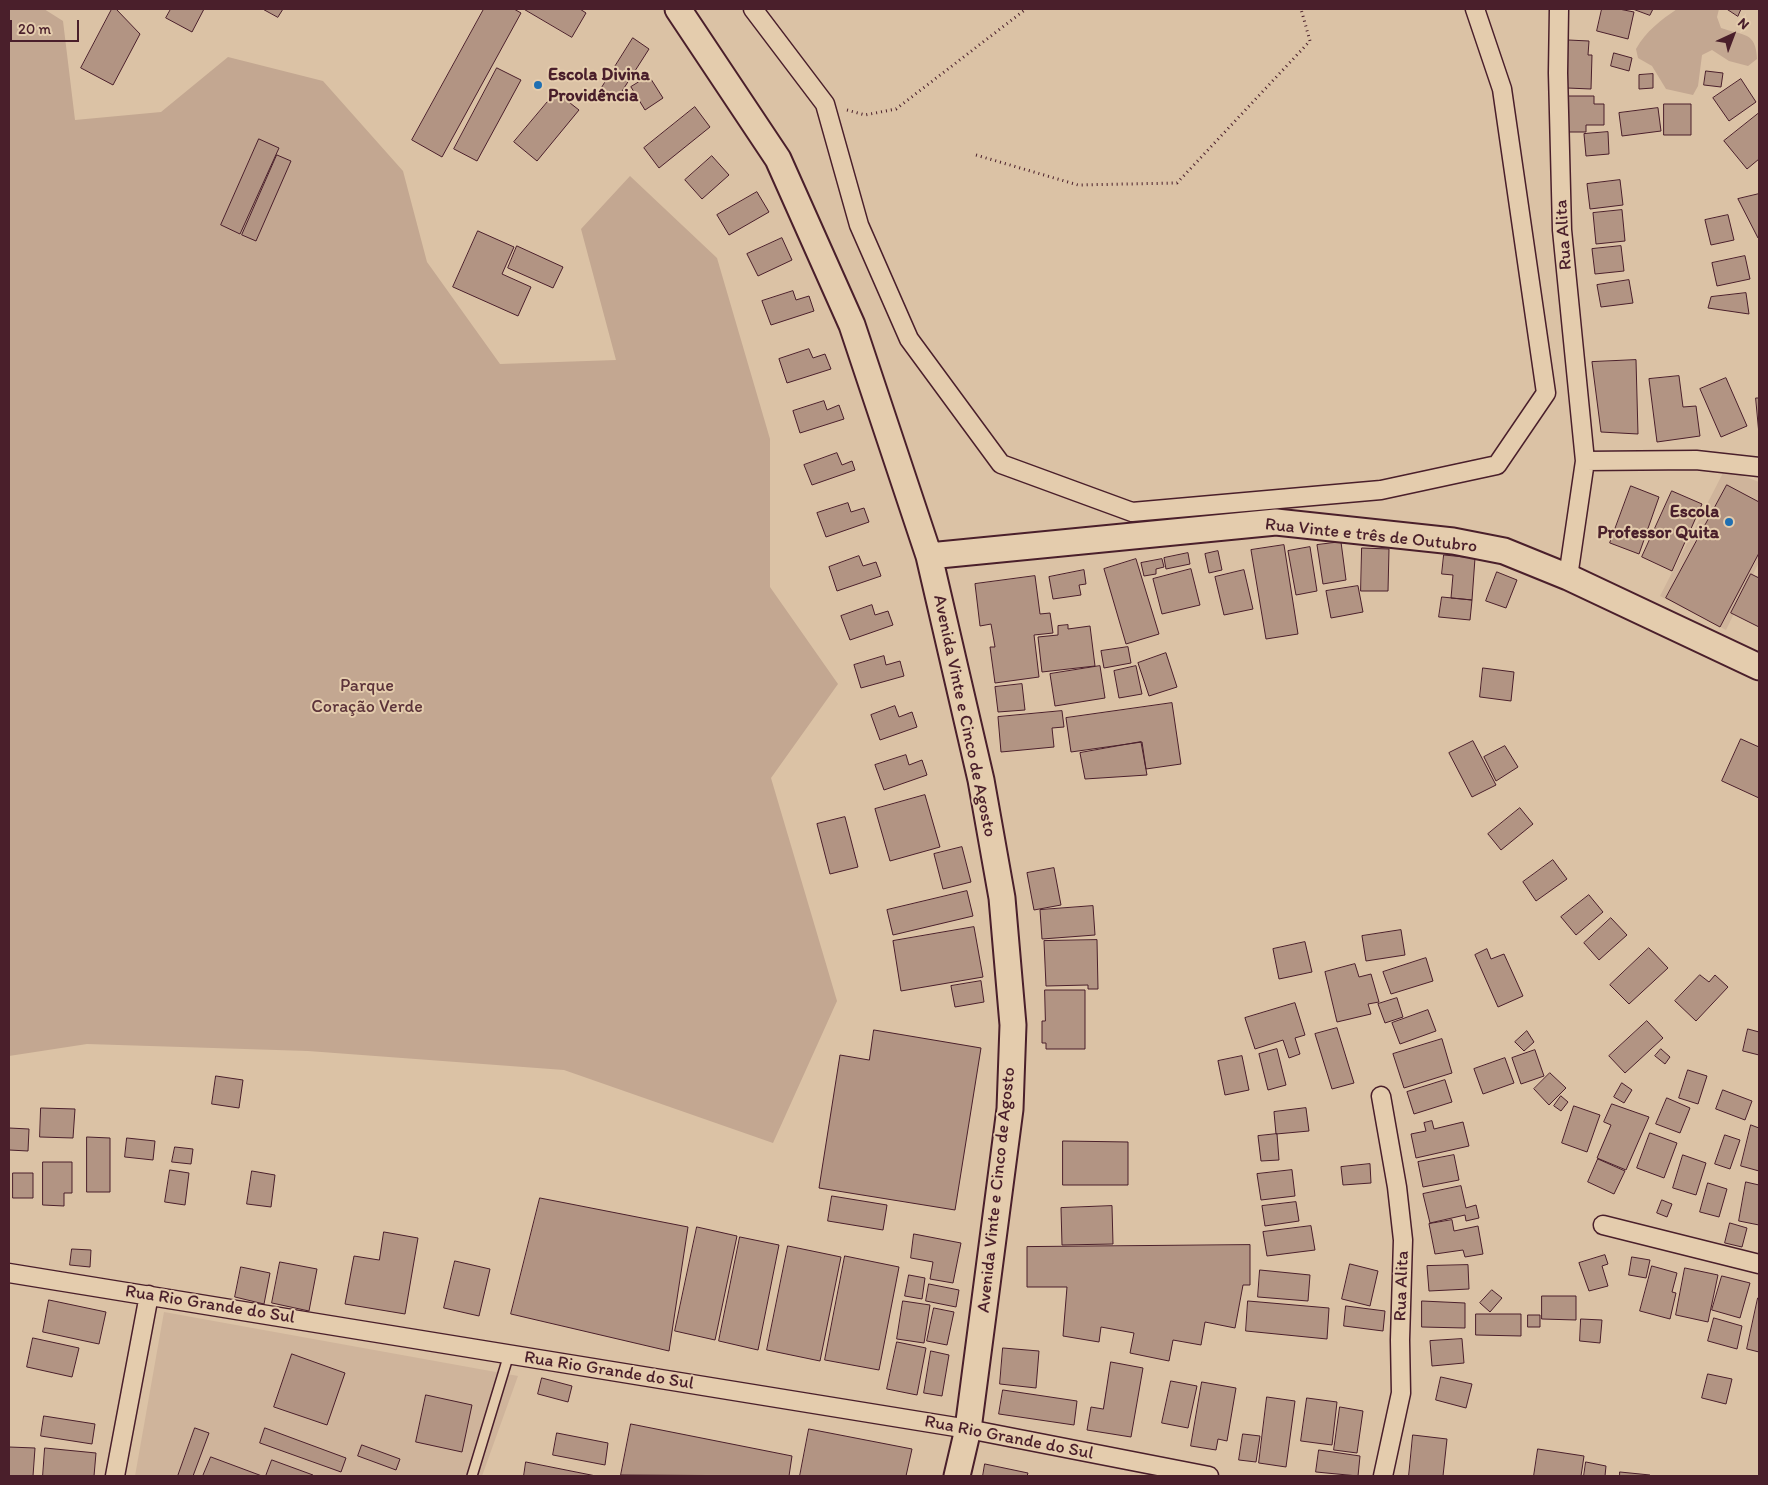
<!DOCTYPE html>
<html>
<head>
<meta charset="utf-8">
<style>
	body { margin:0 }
	#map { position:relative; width:1768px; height:1485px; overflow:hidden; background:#dbc2a5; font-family:Itim,sans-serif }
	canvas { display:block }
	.frame { position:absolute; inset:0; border:10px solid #4a1f2b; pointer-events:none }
	.north { position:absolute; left:1708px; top:10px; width:50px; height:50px; -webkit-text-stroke:4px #e4ccad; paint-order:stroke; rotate:43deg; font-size:14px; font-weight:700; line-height:20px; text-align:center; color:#4a1f2b }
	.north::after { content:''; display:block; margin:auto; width:18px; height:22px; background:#4a1f2b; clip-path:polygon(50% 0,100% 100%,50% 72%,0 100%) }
	.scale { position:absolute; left:10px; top:20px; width:69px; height:22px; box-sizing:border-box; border:2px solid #4a1f2b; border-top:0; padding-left:6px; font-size:15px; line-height:18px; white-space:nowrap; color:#4a1f2b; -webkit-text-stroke:4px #e4ccad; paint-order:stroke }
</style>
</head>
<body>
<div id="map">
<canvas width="1768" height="1485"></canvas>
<div class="frame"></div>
<div class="north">N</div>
<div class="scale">20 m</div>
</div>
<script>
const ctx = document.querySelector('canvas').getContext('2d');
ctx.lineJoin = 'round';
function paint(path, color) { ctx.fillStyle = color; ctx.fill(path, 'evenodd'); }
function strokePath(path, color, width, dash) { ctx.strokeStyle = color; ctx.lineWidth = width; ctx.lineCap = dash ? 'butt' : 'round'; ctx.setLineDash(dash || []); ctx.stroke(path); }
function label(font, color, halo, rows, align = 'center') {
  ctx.font = font + ' Itim,sans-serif'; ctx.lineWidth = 4; ctx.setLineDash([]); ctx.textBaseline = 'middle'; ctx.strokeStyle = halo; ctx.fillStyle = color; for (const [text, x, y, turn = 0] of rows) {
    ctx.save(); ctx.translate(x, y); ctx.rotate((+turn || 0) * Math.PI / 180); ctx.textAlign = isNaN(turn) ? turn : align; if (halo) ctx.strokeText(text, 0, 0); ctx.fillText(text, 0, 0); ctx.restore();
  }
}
const built = new Path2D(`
	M1725,469L1759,482V562L1726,630L1660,596Z
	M164,1312L518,1376L482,1476H135Z`);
const green = new Path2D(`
	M9,9H44L63,21L75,120L161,112L228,57L323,81L403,171L427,262L500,364L616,360L581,229L630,176L717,258L770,439V587L838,684L771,778L837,1001L773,1143L564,1070L308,1051L87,1044L9,1056Z
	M1677,9H1719L1717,17L1721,28C1743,36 1756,31 1757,59L1748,66L1729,61L1712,50L1702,55L1698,86L1693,95L1666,89L1652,66L1638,58L1636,49C1646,31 1661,20 1677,9Z`);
const building = new Path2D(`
	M112,9H116L140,34L113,85L81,68Z
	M171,9H204L192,32L166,18Z
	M263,9H283L278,17Z
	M484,9H514L521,13L442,157L412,140Z
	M524,9H580L586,13L572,37Z
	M1602,9H1619L1634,12L1628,39L1597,31Z
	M1633,9H1653L1650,15Z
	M1727,9H1741L1738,16Z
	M633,38L649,49L617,99L601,89Z
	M1568,40L1589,41L1588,55H1592L1591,89L1567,88Z
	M1614,53L1632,58L1629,71L1611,66Z
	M497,68L521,80L477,161L454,149Z
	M1706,71L1723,73L1721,87L1704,85Z
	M1653,74V88L1639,89V75Z
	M649,76L663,98L645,110L631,87Z
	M1741,79L1756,102L1729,121L1713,98Z
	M556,92L579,110L537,161L514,142Z
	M1565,96H1594V104H1604V125H1586V132H1566Z
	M1664,104H1691V135H1664Z
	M695,107L710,127L659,168L644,148Z
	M1658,108L1661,131L1622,136L1619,113Z
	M1759,113V159L1747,169L1724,141Z
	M1608,132L1609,154L1586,156L1584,134Z
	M259,139L279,148L240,234L221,225Z
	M277,155L291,161L256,241L242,235Z
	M712,156L729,175L702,199L685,180Z
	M1620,180L1623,205L1590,209L1587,184Z
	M757,192L769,212L729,235L717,215Z
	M1759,194V237L1758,238L1738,199Z
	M1622,210L1625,241L1596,244L1593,213Z
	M1728,215L1734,240L1711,245L1705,220Z
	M478,231L514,247L502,274L531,287L518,316L453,287Z
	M782,238L792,260L758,276L747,254Z
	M517,246L563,267L553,288L508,268Z
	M1621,246L1624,271L1595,274L1592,249Z
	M1745,256L1750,279L1717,286L1712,263Z
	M1629,280L1633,303L1601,307L1597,285Z
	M793,291L796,300L809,296L814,311L771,325L762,301Z
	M1746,293L1749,314L1708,308L1711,297Z
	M809,349L813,358L825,354L831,369L787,383L779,359Z
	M1636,360L1638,434L1601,432L1592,362Z
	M1679,376L1683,407L1696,406L1700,436L1657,442L1649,379Z
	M1726,378L1747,426L1721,437L1700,389Z
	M1756,398H1759V434Z
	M824,401L827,410L839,405L844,419L800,433L793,411Z
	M837,453L842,465L852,461L855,470L812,485L804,465Z
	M1727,485L1759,502V553L1720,627L1666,598Z
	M1631,486L1659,497L1639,554L1610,543Z
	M1672,491L1702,504L1672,571L1642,557Z
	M848,503L851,512L864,508L869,522L826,537L817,513Z
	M1341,542L1346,580L1323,584L1317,545Z
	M1284,545L1298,634L1266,639L1251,550Z
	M1310,547L1317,591L1296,595L1288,551Z
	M1362,548L1389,549L1388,591H1361Z
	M1218,551L1222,570L1209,573L1205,554Z
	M1188,553L1190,564L1166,569L1164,558Z
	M1444,555L1475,558L1472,600L1451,598L1453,575L1442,574Z
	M859,556L863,566L876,562L881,576L837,591L829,567Z
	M1136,559L1159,634L1126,644L1104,569Z
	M1162,559L1164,567L1156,569V574L1144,576L1141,563Z
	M1191,569L1200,605L1162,614L1153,579Z
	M1084,570L1086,584L1079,585L1081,595L1053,599L1049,577Z
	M1244,570L1253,609L1224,615L1215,577Z
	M1497,572L1517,580L1506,608L1486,601Z
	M1751,574L1759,578V627L1731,613Z
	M1035,576L1040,614L1050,613L1053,633L1034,635L1039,677L995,683L990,647H995L991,624L980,626L975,584Z
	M1358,586L1363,612L1331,618L1326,591Z
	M1442,597L1472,600L1470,620L1439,617Z
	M872,605L875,615L888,611L893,625L850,640L841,616Z
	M1068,625V629L1090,626L1095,666L1042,672L1038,637L1058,635V626Z
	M1128,647L1131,663L1104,668L1101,651Z
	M1166,653L1177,687L1149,696L1138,663Z
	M884,656L886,665L900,661L904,676L861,688L854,665Z
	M1100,666L1105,698L1055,706L1050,674Z
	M1136,666L1142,694L1119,698L1114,671Z
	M1483,668L1514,672L1511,701L1480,697Z
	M1022,684L1025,710L998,712L995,687Z
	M1172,703L1181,764L1146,769L1142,742L1071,752L1066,718Z
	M895,706L899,717L912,712L917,727L880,740L871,715Z
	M1062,711L1064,727L1052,728L1054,747L1001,752L998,717Z
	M1741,739L1759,747V798L1722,781Z
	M1473,741L1496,785L1472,797L1449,753Z
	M1141,742L1147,775L1085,779L1080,753Z
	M1505,746L1518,767L1496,781L1484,757Z
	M906,755L909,765L922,760L927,775L884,790L875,765Z
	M925,795L940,847L890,861L875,809Z
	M1520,808L1533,824L1501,850L1488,834Z
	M845,817L858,867L830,874L817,824Z
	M962,847L971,882L943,889L934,854Z
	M1553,860L1567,879L1536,901L1523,882Z
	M1054,868L1061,905L1034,910L1027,873Z
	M967,891L973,916L893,935L887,910Z
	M1589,895L1603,912L1576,935L1561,917Z
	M1093,906L1095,935L1042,939L1040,910Z
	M1611,918L1627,935L1599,960L1584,943Z
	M974,927L983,977L901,991L893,941Z
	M1401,930L1405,955L1366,961L1362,936Z
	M1097,940L1098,989H1088V985L1046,986L1044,941Z
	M1305,942L1312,972L1279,979L1273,949Z
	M1649,948L1668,968L1629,1004L1610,985Z
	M1487,949L1491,959L1504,954L1523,996L1498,1007L1475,955Z
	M1426,958L1433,981L1391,994L1383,972Z
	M1355,964L1359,977L1371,974L1379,1002L1368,1004L1371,1014L1337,1022L1325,972Z
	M1700,975L1709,982L1715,975L1728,987L1696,1021L1675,1001Z
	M981,981L984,1002L955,1007L951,986Z
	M1045,990H1085V1049H1046V1043H1042V1021H1045Z
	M1397,998L1403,1017L1385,1023L1378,1004Z
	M1295,1003L1305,1035L1295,1038L1300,1054L1289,1058L1283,1040L1255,1049L1245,1018Z
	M1428,1010L1436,1031L1400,1044L1392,1023Z
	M1647,1021L1663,1038L1625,1073L1609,1056Z
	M1337,1028L1354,1083L1332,1089L1315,1034Z
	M1748,1029L1759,1032V1055L1743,1051Z
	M874,1030L981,1048L955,1210L819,1188L840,1055L869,1060Z
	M1527,1031L1534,1042L1524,1051L1515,1042Z
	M1442,1039L1452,1073L1404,1088L1393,1054Z
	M1277,1049L1286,1085L1268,1090L1259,1054Z
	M1661,1049L1670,1057L1665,1064L1655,1056Z
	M1535,1050L1544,1076L1521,1084L1512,1058Z
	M1242,1056L1249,1090L1225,1095L1218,1061Z
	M1505,1058L1514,1083L1483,1094L1474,1069Z
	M1688,1070L1707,1076L1698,1104L1679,1098Z
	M1550,1073L1566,1088L1549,1105L1534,1089Z
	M216,1076L243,1080L239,1108L212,1104Z
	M1445,1080L1452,1102L1414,1114L1407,1092Z
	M1622,1083L1632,1090L1624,1103L1614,1097Z
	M1723,1090L1752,1101L1745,1120L1716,1109Z
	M1561,1096L1568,1102L1561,1111L1554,1106Z
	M1667,1098L1690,1108L1680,1133L1656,1124Z
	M1612,1104L1649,1117L1626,1170L1597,1158L1611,1125L1604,1122Z
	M1574,1106L1600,1115L1587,1152L1562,1143Z
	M41,1108L75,1109L73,1138L40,1137Z
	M1306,1108L1309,1131L1276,1134L1274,1112Z
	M1432,1121L1434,1129L1463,1122L1469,1146L1416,1158L1411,1134L1426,1131L1424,1123Z
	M1751,1125L1759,1128V1171L1741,1166Z
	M9,1128L29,1129L28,1151L9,1150Z
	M1650,1133L1677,1143L1664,1178L1637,1168Z
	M1277,1134L1279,1160L1261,1161L1258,1136Z
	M1725,1135L1740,1140L1730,1169L1715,1164Z
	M87,1137L110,1138V1192H87Z
	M127,1138L155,1141L153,1160L125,1157Z
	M1063,1141L1128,1142V1185H1063Z
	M175,1147L193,1149L191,1164L172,1162Z
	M1454,1155L1459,1180L1423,1187L1418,1162Z
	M1683,1155L1706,1163L1696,1195L1673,1188Z
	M1598,1159L1625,1171L1614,1194L1588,1182Z
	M43,1162H72V1193H64V1206L43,1205Z
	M1370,1164L1371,1183L1343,1185L1341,1167Z
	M170,1170L189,1173L185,1205L165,1202Z
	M1292,1170L1295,1196L1261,1200L1257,1174Z
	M252,1171L275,1175L271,1207L247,1204Z
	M13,1173H33V1198H13Z
	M1746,1182L1759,1185V1225L1739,1221Z
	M1708,1183L1727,1189L1719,1217L1700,1212Z
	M1461,1186L1466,1208L1476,1205L1479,1218L1466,1221L1465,1215L1430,1223L1423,1194Z
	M832,1196L887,1205L883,1230L828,1221Z
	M540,1198L688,1227L669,1351L511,1314Z
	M1662,1200L1672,1204L1667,1217L1657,1213Z
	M1296,1202L1299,1221L1265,1226L1262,1206Z
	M1112,1206L1113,1244L1062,1245L1061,1208Z
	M1452,1220L1454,1231L1478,1226L1483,1254L1465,1257L1463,1250L1435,1254L1429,1224Z
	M1730,1223L1747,1228L1742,1247L1725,1243Z
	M1311,1226L1315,1250L1267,1256L1263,1232Z
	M697,1227L737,1236L715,1340L675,1331Z
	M384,1232L418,1238L405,1314L345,1304L354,1256L379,1260Z
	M914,1234L961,1243L953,1283L930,1279L933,1262L911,1258Z
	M740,1237L779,1245L758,1350L719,1341Z
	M1250,1245V1285H1243L1235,1328L1205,1322L1201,1345L1173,1340L1169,1361L1130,1353L1134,1333L1101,1327L1099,1342L1063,1336L1067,1287H1027V1247Z
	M788,1246L841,1257L820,1361L767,1350Z
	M72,1249L91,1250L90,1267L70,1265Z
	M1605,1255L1608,1264L1602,1266L1608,1286L1589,1291L1579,1263Z
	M845,1256L899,1267L879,1370L825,1360Z
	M1632,1257L1650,1260L1646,1278L1629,1275Z
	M455,1261L490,1269L479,1316L444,1308Z
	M280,1262L317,1269L309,1311L272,1303Z
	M1350,1264L1378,1271L1370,1306L1342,1299Z
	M1468,1265L1469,1289L1429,1291L1427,1266Z
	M1652,1266L1677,1273L1672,1292L1676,1293L1670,1319L1640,1311Z
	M241,1267L270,1273L264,1304L235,1297Z
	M1685,1268L1718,1275L1708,1322L1676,1315Z
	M1260,1270L1310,1275L1308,1301L1258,1297Z
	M909,1275L925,1278L922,1299L905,1296Z
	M1722,1276L1750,1283L1740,1318L1712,1310Z
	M929,1284L959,1290L956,1307L926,1301Z
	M1492,1290L1502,1298L1490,1312L1480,1303Z
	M1542,1296H1576V1320L1542,1319Z
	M1758,1298H1759V1352L1747,1349Z
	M49,1300L106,1312L99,1344L43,1332Z
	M903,1301L930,1305L924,1343L897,1339Z
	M1248,1301L1329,1308L1327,1339L1246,1331Z
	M1422,1301L1465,1303V1328L1422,1327Z
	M1346,1306L1385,1311L1383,1331L1344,1326Z
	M934,1308L954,1312L947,1345L927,1341Z
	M1476,1314H1521V1336L1476,1335Z
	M1528,1315H1540V1327H1528Z
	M1714,1318L1742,1326L1737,1349L1708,1341Z
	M1581,1319L1602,1320L1600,1343L1580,1341Z
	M33,1338L79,1348L72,1377L27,1367Z
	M1462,1339L1464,1363L1432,1366L1430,1341Z
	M897,1342L926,1348L917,1395L887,1389Z
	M1003,1348L1039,1351L1036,1388L1000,1384Z
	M931,1351L949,1355L942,1396L924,1393Z
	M292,1354L345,1373L327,1425L274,1407Z
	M1111,1362L1143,1368L1131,1437L1087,1430L1091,1407L1103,1409Z
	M1708,1374L1732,1379L1726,1404L1702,1398Z
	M1441,1377L1472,1384L1466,1408L1436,1400Z
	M542,1378L572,1386L568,1402L538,1394Z
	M1171,1381L1197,1386L1188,1428L1162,1423Z
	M1202,1382L1236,1388L1227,1441L1218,1439L1216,1450L1191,1446Z
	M1003,1390L1077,1401L1074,1425L999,1414Z
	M426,1395L472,1405L462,1452L416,1442Z
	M1267,1397L1295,1401L1286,1467L1259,1463Z
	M1307,1398L1337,1402L1332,1445L1301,1441Z
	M1340,1407L1363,1411L1357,1453L1334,1450Z
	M44,1416L95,1424L92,1444L41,1436Z
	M631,1424L792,1456L789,1476L621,1475Z
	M195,1428L209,1433L193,1476H178Z
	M265,1428L346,1458L341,1472L260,1443Z
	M809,1429L912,1449L906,1476H800Z
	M557,1433L608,1443L605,1465L553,1455Z
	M1243,1434L1260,1436L1256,1462L1239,1460Z
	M1413,1435L1447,1439L1443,1476H1409Z
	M362,1445L400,1459L396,1470L358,1456Z
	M9,1447L35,1448L33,1476H9Z
	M45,1448L96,1453L94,1476H43Z
	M1538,1449L1584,1456L1581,1476H1534Z
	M1319,1450L1360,1456L1358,1476L1316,1472Z
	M211,1457L262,1476H203Z
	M272,1460L313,1475V1476H266Z
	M526,1462L596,1476H524Z
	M1586,1462L1606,1466L1605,1476H1584Z
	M985,1464L1028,1473L1027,1476H983Z
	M1620,1472L1650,1475V1476H1620Z`);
const path = new Path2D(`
	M847,110L865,115L896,109L1026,9
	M976,155L1078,185L1177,183L1310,41L1301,9`);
const lane = new Path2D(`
	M472,1476L509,1354`);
const street = new Path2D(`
	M753,9L825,104L859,225L909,339L1001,464L1132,512L1381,490L1497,465L1546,393L1502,89L1475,9
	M1559,9L1558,73L1562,230L1585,461L1568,577
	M1585,461L1696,460L1759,467
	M1381,1096L1397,1187L1403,1240L1400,1340L1401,1393L1383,1476
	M1603,1225L1759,1264
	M9,1273L968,1429L1209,1476
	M115,1476L149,1295`);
const secondary = new Path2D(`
	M678,9L778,159L852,325L929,556L981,780L1002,898L1013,1025L1010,1109L968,1429L957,1476
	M929,556L1276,522L1453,541L1504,551L1568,577L1759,667`);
const markers = [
	[538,85,5,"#1f6fb2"],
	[1729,522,5,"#1f6fb2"]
];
const poiNames = [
	["Escola Divina",548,75],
	["Providência",548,96],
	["Escola",1719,512,"right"],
	["Professor Quita",1719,533,"right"]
];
const streetNames = [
	["Rua Alita",1564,235,-94],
	["Rua Vinte e três de Outubro",1371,536,6],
	["Avenida Vinte e Cinco de Agosto",964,716,78],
	["Avenida Vinte e Cinco de Agosto",997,1190,-84],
	["Rua Alita",1402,1286,-88],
	["Rua Rio Grande do Sul",210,1305,9],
	["Rua Rio Grande do Sul",609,1371,9],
	["Rua Rio Grande do Sul",1009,1438,11]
];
const parkNames = [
	["Parque",367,686],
	["Coração Verde",367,707]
];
paint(built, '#cfb49b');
paint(green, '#c3a791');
paint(building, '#b29483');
strokePath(building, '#4a1f2b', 1);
strokePath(lane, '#4a1f2b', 12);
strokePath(street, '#4a1f2b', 21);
strokePath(secondary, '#4a1f2b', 29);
strokePath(path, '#4a1f2b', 3, [1, 4]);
strokePath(lane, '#e4ccad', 9);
strokePath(street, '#e4ccad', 18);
strokePath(secondary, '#e4ccad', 25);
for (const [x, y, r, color] of markers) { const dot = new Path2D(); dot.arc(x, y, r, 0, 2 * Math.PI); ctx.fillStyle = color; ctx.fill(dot); strokePath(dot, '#e4ccad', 2); }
label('bold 18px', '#4a1f2b', '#e4ccad', poiNames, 'left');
label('18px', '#4a1f2b', '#e4ccad', streetNames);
label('18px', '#5c333a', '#e4ccad', parkNames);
</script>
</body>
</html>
